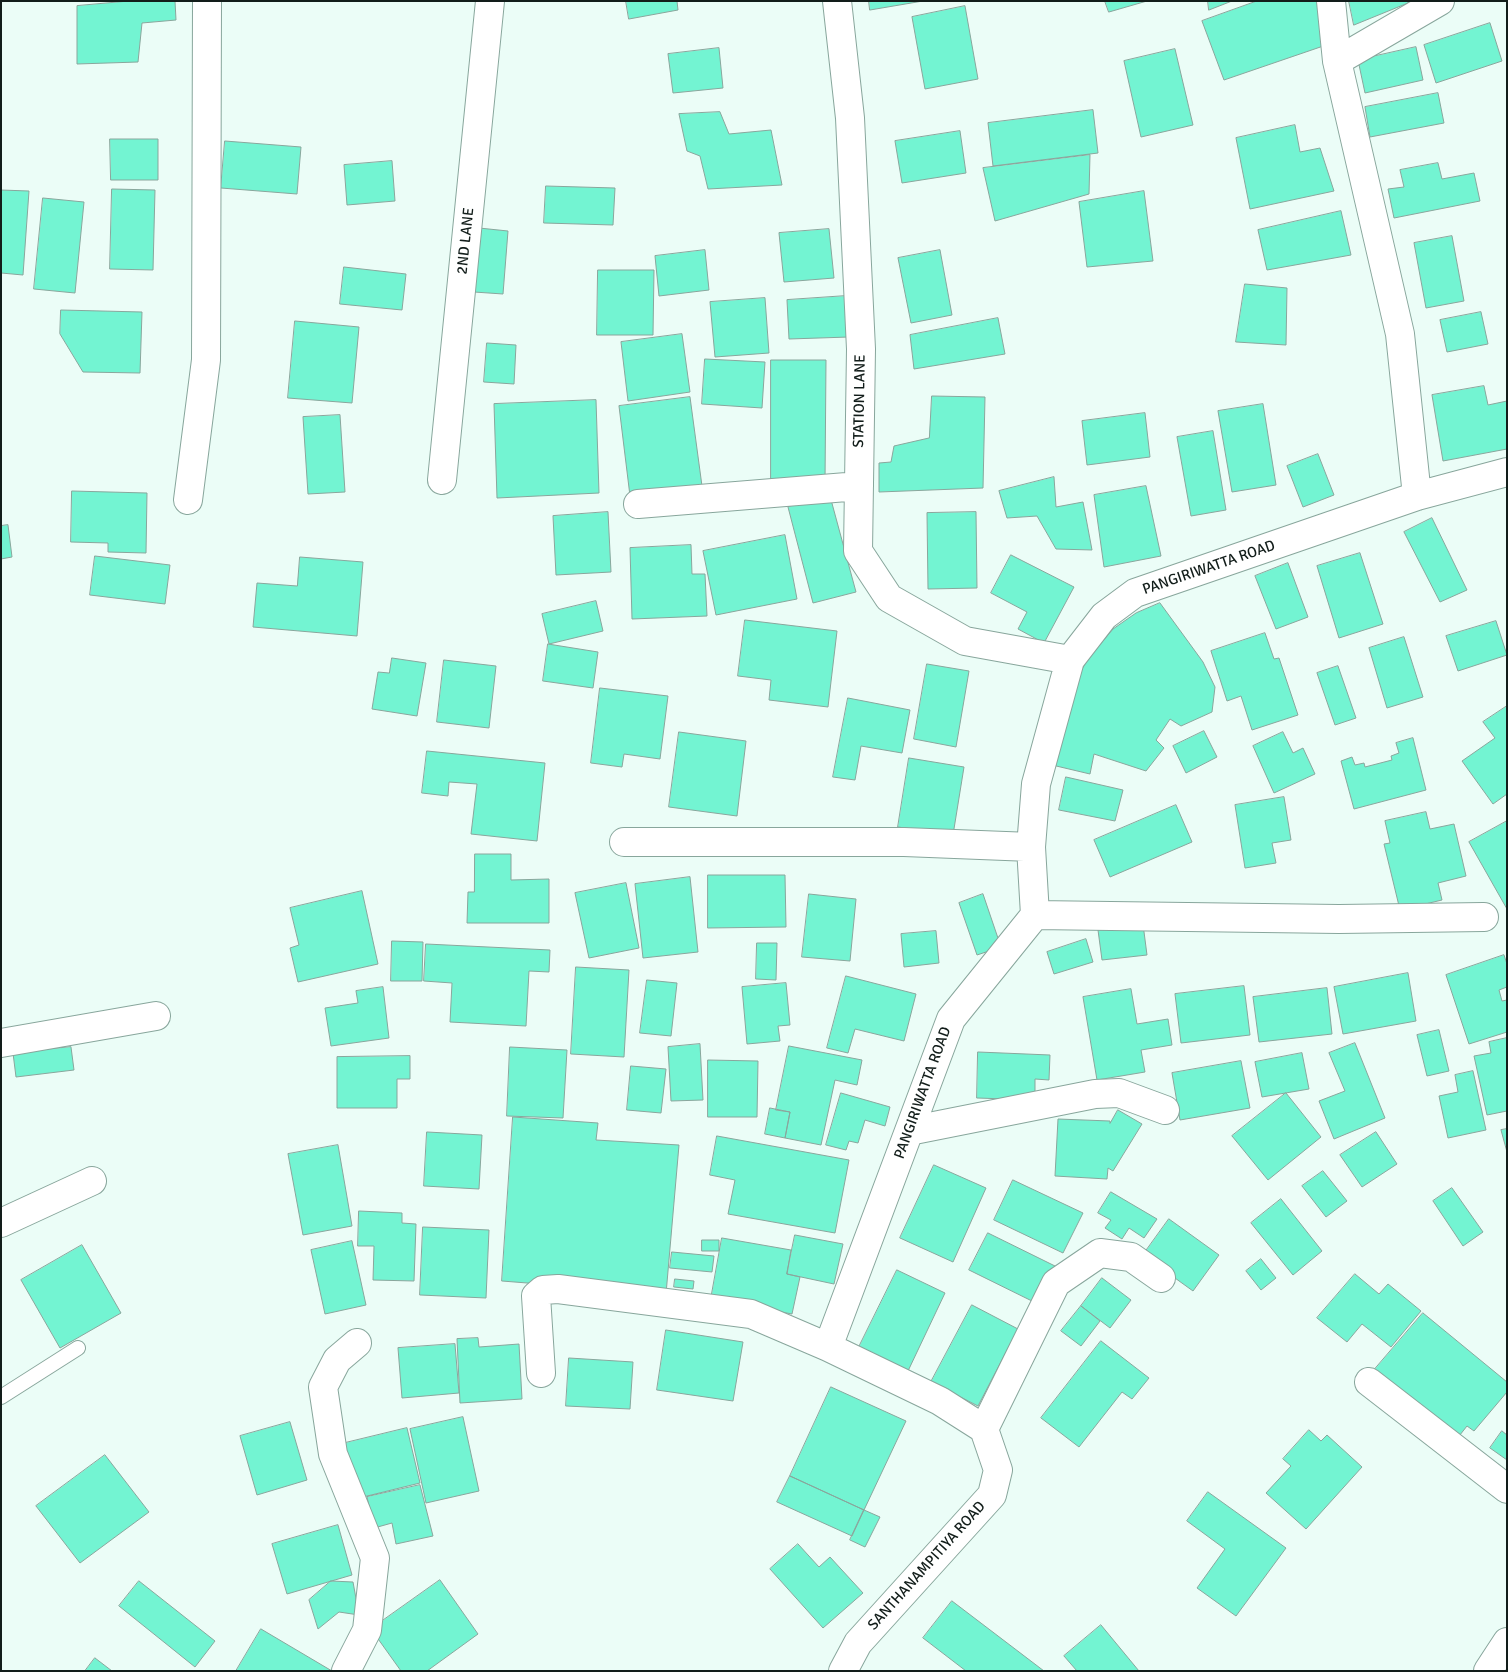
<!DOCTYPE html>
<html>
<head>
<meta charset="utf-8">
<style>
	body { margin:0 }
	#map { position:relative; width:1508px; height:1672px; overflow:hidden; background:#ebfdf7; font-family:Signika,sans-serif }
	canvas { display:block }
	.frame { position:absolute; inset:0; border:2px solid #121d1a; pointer-events:none }
</style>
</head>
<body>
<div id="map">
<canvas width="1508" height="1672"></canvas>
<div class="frame"></div>
</div>
<script>
const ctx = document.querySelector('canvas').getContext('2d');
ctx.lineJoin = 'round';
function paint(path, color) { ctx.fillStyle = color; ctx.fill(path, 'evenodd'); }
function strokePath(path, color, width, dash) { ctx.strokeStyle = color; ctx.lineWidth = width; ctx.lineCap = dash ? 'butt' : 'round'; ctx.setLineDash(dash || []); ctx.stroke(path); }
function label(font, color, halo, rows, align = 'center') {
  ctx.font = font + ' Signika,sans-serif'; ctx.lineWidth = 4; ctx.setLineDash([]); ctx.textBaseline = 'middle'; ctx.strokeStyle = halo; ctx.fillStyle = color; for (const [text, x, y, turn = 0] of rows) {
    ctx.save(); ctx.translate(x, y); ctx.rotate((+turn || 0) * Math.PI / 180); ctx.textAlign = isNaN(turn) ? turn : align; if (halo) ctx.strokeText(text, 0, 0); ctx.fillText(text, 0, 0); ctx.restore();
  }
}
const building = new Path2D(`
	M129,1H175L176,20L142,23L138,62L77,64V6Z
	M626,1H677L678,10L629,19Z
	M869,1H923L870,10Z
	M1105,1H1147L1109,12Z
	M1208,1H1232L1209,10Z
	M1257,1H1324L1335,42L1224,80L1202,21Z
	M1349,1H1408V3L1354,25Z
	M965,6L978,79L925,89L912,17Z
	M1490,23L1502,61L1436,83L1424,45Z
	M1416,47L1423,80L1365,93L1358,60Z
	M719,48L723,88L673,93L668,54Z
	M1175,49L1193,125L1141,137L1124,61Z
	M1438,93L1444,123L1370,137L1365,107Z
	M1093,110L1098,153L993,166L988,123Z
	M720,112L729,134L771,130L782,185L708,189L700,156L687,151L679,114Z
	M1295,125L1300,152L1320,148L1334,191L1250,209L1236,138Z
	M960,131L966,173L902,183L895,141Z
	M110,139H158V180H111Z
	M225,141L301,147L297,194L221,188Z
	M1090,155L1089,194L995,221L983,168Z
	M392,161L395,201L347,205L344,165Z
	M1438,163L1442,179L1474,173L1480,201L1394,218L1388,189L1404,187L1400,170Z
	M546,186L615,188L613,225L544,223Z
	M112,189L155,190L153,270L110,269Z
	M1,190L29,191L23,275L1,273Z
	M1144,191L1153,261L1087,267L1079,202Z
	M43,198L84,202L75,293L34,289Z
	M1341,211L1351,255L1267,270L1258,230Z
	M479,228L508,231L503,294L474,292Z
	M829,229L834,278L784,282L779,233Z
	M1452,236L1464,301L1426,308L1414,243Z
	M705,250L709,290L659,296L655,256Z
	M940,250L952,315L911,323L898,258Z
	M344,267L406,274L402,310L340,304Z
	M598,270H654L653,335H597Z
	M1245,284L1287,288L1286,345L1236,342Z
	M846,296L849,337L789,339L787,300Z
	M765,298L769,353L715,357L710,302Z
	M61,310L142,312L140,373L83,372L60,334Z
	M1481,312L1488,344L1447,352L1440,320Z
	M998,318L1005,354L914,369L910,335Z
	M295,321L359,327L352,403L288,398Z
	M682,334L690,392L628,401L621,342Z
	M487,343L516,345L514,384L484,382Z
	M705,359L765,362L762,408L702,404Z
	M771,360H826L825,483H771Z
	M1484,386L1488,405L1507,401V449L1443,461L1432,395Z
	M932,396L985,397L983,488L879,492V463L891,462L894,446L929,438Z
	M690,397L702,486L630,496L619,406Z
	M596,400L599,493L497,498L494,404Z
	M1263,404L1276,485L1232,492L1218,411Z
	M1145,413L1150,457L1087,465L1082,421Z
	M340,415L345,492L308,494L303,417Z
	M1213,431L1226,510L1191,516L1177,437Z
	M1318,454L1334,495L1303,507L1287,466Z
	M1054,477L1056,507L1083,502L1092,550L1056,549L1037,516L1007,518L999,491Z
	M1146,486L1161,556L1104,567L1094,495Z
	M72,491L147,493L146,553L108,552V543L71,542Z
	M830,496L856,592L813,603L788,507Z
	M608,512L611,572L556,575L553,516Z
	M976,512L977,588L928,589L927,513Z
	M1432,518L1467,590L1440,602L1404,532Z
	M8,525L12,557L1,559V526Z
	M785,535L797,599L716,615L703,551Z
	M691,545L692,574H705L707,616L632,619L630,548Z
	M1360,553L1383,624L1339,638L1317,566Z
	M1011,555L1074,587L1044,643L1018,629L1027,612L991,593Z
	M95,556L170,565L165,604L90,595Z
	M300,557L363,562L357,636L253,627L257,583L297,586Z
	M1288,563L1308,617L1276,629L1255,576Z
	M596,601L603,631L549,644L542,614Z
	M1160,603L1203,662L1215,687L1212,712L1181,726L1170,719L1156,740L1164,748L1146,771L1094,754L1090,774L1052,765L1069,694L1087,660L1113,629L1136,613Z
	M745,620L837,631L828,707L769,700L771,680L738,676Z
	M1496,621L1507,655L1458,671L1446,636Z
	M1265,633L1274,659L1279,658L1298,715L1252,730L1241,696L1227,701L1211,651Z
	M1404,637L1423,697L1387,708L1369,648Z
	M548,644L598,652L593,688L543,681Z
	M392,658L426,663L417,716L372,709L378,672L389,673Z
	M444,660L496,666L489,728L437,722Z
	M927,664L969,671L956,747L914,739Z
	M1338,666L1356,718L1335,725L1317,673Z
	M600,688L668,696L660,759L624,754L622,767L591,763Z
	M848,698L910,710L902,753L861,746L855,780L833,777Z
	M1507,706V794L1493,804L1462,761L1495,738L1483,722Z
	M1204,731L1217,757L1186,773L1173,746Z
	M679,732L746,741L737,816L669,807Z
	M1283,732L1293,753L1303,748L1315,774L1274,793L1253,746Z
	M1413,738L1426,790L1354,809L1341,761L1352,757L1355,765L1364,763L1365,767L1392,760L1391,756L1399,753L1396,743Z
	M427,751L545,763L537,841L471,834L477,784L449,782L448,796L422,793Z
	M909,758L964,767L953,835L898,827Z
	M1066,777L1123,790L1115,821L1059,810Z
	M1284,797L1291,840L1272,843L1276,863L1245,868L1235,805Z
	M1176,805L1192,842L1110,877L1094,840Z
	M1426,812L1430,829L1454,824L1466,876L1438,883L1442,900L1400,910L1384,844L1390,843L1385,821Z
	M1507,821V909L1469,842Z
	M475,854H511V880L549,879V923H467L468,892H474Z
	M708,875H785L786,927L708,928Z
	M690,877L698,952L643,958L635,884Z
	M626,883L639,948L589,958L575,893Z
	M362,891L378,964L298,982L290,948L299,945L290,908Z
	M809,894L856,899L850,961L802,957Z
	M983,894L1001,947L977,955L959,903Z
	M1143,924L1147,955L1102,960L1098,930Z
	M936,931L939,963L904,967L901,934Z
	M1086,939L1093,962L1054,974L1047,952Z
	M392,941L423,942L422,981H391Z
	M757,943H777L776,980L756,979Z
	M426,944L550,950L549,972L529,971L526,1026L450,1022L452,983L424,981Z
	M1504,955L1507,964V987L1499,990L1502,1001L1507,1000V1032L1469,1044L1446,975Z
	M576,967L629,970L624,1057L571,1054Z
	M1408,973L1416,1021L1343,1034L1334,987Z
	M846,976L916,994L904,1041L855,1029L848,1053L827,1048Z
	M647,980L677,983L671,1036L640,1033Z
	M786,983L790,1025L778,1026L780,1041L747,1044L742,987Z
	M1244,986L1250,1035L1181,1043L1175,994Z
	M383,987L389,1038L331,1046L325,1008L358,1003L356,991Z
	M1327,988L1332,1034L1259,1042L1253,997Z
	M1131,989L1137,1024L1168,1019L1172,1045L1141,1050L1145,1072L1097,1080L1083,997Z
	M1439,1030L1449,1071L1427,1076L1417,1035Z
	M1507,1038V1111L1487,1115L1474,1056L1491,1053L1489,1042Z
	M1355,1043L1385,1118L1334,1139L1319,1101L1345,1091L1329,1053Z
	M700,1044L703,1100L671,1101L668,1047Z
	M789,1046L862,1060L857,1085L835,1080L821,1145L785,1138L790,1112L776,1110Z
	M71,1047L74,1070L16,1077L13,1053Z
	M510,1047L567,1050L563,1118L507,1116Z
	M978,1052L1050,1055L1049,1080L1035,1079V1100L977,1098Z
	M1302,1053L1309,1089L1262,1097L1255,1062Z
	M410,1056V1079H397V1108H337V1057Z
	M708,1060L758,1061L757,1117H708Z
	M1241,1061L1250,1108L1180,1120L1172,1073Z
	M631,1066L666,1069L661,1113L627,1110Z
	M1473,1071L1486,1130L1448,1138L1439,1096L1458,1092L1455,1075Z
	M841,1093L890,1107L885,1126L865,1120L858,1143L849,1141L846,1150L826,1145Z
	M1286,1093L1321,1137L1268,1180L1232,1136Z
	M770,1108L790,1112L785,1138L765,1134Z
	M1118,1110L1142,1124L1113,1171L1108,1168L1107,1179L1055,1176L1058,1119L1110,1121V1123Z
	M513,1117L598,1123L596,1140L679,1145L666,1294L502,1281Z
	M1507,1129V1152L1501,1130Z
	M427,1132L482,1135L479,1189L424,1186Z
	M1376,1132L1397,1164L1362,1187L1340,1155Z
	M717,1136L849,1160L835,1233L728,1214L735,1180L710,1175Z
	M338,1145L352,1226L303,1235L288,1154Z
	M934,1165L986,1188L953,1262L900,1238Z
	M1323,1171L1347,1201L1326,1217L1302,1186Z
	M1013,1180L1083,1213L1063,1253L994,1220Z
	M1452,1188L1483,1232L1463,1246L1433,1201Z
	M1111,1192L1157,1219L1144,1238L1129,1228L1122,1239L1105,1228L1111,1220L1098,1213Z
	M1281,1199L1322,1251L1293,1275L1251,1223Z
	M359,1211L402,1213V1223L416,1224L414,1281L373,1280L374,1246H358Z
	M1169,1219L1219,1255L1193,1291L1143,1255Z
	M423,1227L489,1230L486,1298L420,1295Z
	M988,1233L1055,1266L1036,1303L969,1270Z
	M795,1235L843,1244L834,1284L787,1274Z
	M722,1238L791,1250L787,1274L800,1277L792,1314L711,1299Z
	M702,1240H719V1251H702Z
	M352,1241L366,1305L325,1314L311,1250Z
	M82,1245L121,1313L60,1348L21,1280Z
	M672,1252L714,1256L712,1272L670,1268Z
	M1261,1259L1276,1278L1261,1290L1246,1271Z
	M897,1270L945,1293L908,1371L859,1347Z
	M1355,1274L1379,1294L1388,1284L1421,1311L1391,1347L1362,1324L1347,1342L1317,1318Z
	M1102,1278L1131,1300L1110,1328L1081,1306Z
	M675,1279L694,1281L693,1289L674,1287Z
	M972,1305L1018,1329L978,1406L931,1382Z
	M1081,1306L1100,1321L1081,1346L1061,1331Z
	M1423,1313L1507,1382V1392L1474,1431L1467,1426L1452,1445L1369,1376Z
	M666,1330L743,1342L733,1401L657,1390Z
	M478,1338L479,1347L519,1344L522,1399L460,1403L457,1339Z
	M1101,1341L1149,1378L1132,1399L1122,1392L1079,1447L1041,1418Z
	M455,1344L459,1393L402,1398L398,1348Z
	M569,1358L633,1362L630,1409L566,1406Z
	M831,1387L906,1421L864,1510L790,1476Z
	M463,1417L479,1491L426,1503L410,1429Z
	M290,1422L307,1480L257,1495L240,1436Z
	M407,1428L420,1483L355,1499L341,1444Z
	M1309,1430L1321,1441L1327,1435L1362,1467L1306,1529L1266,1493L1291,1466L1283,1459Z
	M1502,1431L1507,1435V1460L1490,1448Z
	M105,1455L149,1512L80,1563L36,1506Z
	M790,1476L864,1510L852,1536L777,1502Z
	M420,1485L433,1536L396,1544L392,1523L374,1528L367,1497Z
	M1208,1492L1286,1548L1236,1616L1197,1588L1225,1549L1187,1521Z
	M864,1510L880,1517L865,1547L850,1540Z
	M338,1525L352,1575L287,1594L272,1544Z
	M798,1544L819,1567L830,1557L863,1593L823,1628L770,1569Z
	M440,1580L478,1634L427,1671H401L371,1629Z
	M139,1581L215,1641L195,1667L119,1606Z
	M331,1581L353,1582L359,1615L339,1612L318,1629L309,1600Z
	M952,1601L1044,1671H966L923,1638Z
	M1101,1625L1139,1671H1077L1064,1656Z
	M261,1629L332,1671H236Z
	M95,1658L112,1671H85Z`);
const service = new Path2D(`
	M1,1397L78,1348`);
const minor = new Path2D(`
	M837,1L850,118L861,349L858,551L889,598L965,641L1070,660
	M1331,1L1337,61L1400,334L1417,496
	M1337,61L1440,1
	M442,480L490,1
	M188,500L206,360L207,1
	M638,504L859,486
	M624,842H904L1031,847
	M1035,915L1339,919L1484,917
	M1,1043L156,1016
	M909,1131L1095,1094L1119,1093L1165,1110
	M1,1223L92,1181
	M541,1373L536,1296L543,1290L558,1289L751,1314L828,1347
	M1369,1382L1507,1489
	M984,1429L940,1401L828,1347L951,1019L1035,915L1031,847L1036,784L1070,660L1104,616L1135,593L1417,496L1507,472
	M984,1429L1056,1283L1100,1253L1131,1257L1161,1278
	M346,1671L367,1630L375,1558L333,1454L323,1387L337,1360L357,1343
	M843,1671L858,1643L992,1495L998,1470L984,1429
	M1488,1671L1507,1642`);
const streetNames = [
	["2ND LANE",466,241,-84],
	["STATION LANE",860,401,-89],
	["PANGIRIWATTA ROAD",1209,568,-19],
	["PANGIRIWATTA ROAD",923,1093,-70],
	["SANTHANAMPITIYA ROAD",927,1566,-48]
];
paint(building, '#73f4d2');
strokePath(building, '#89a69c', 1);
strokePath(service, '#88a69c', 16);
strokePath(minor, '#88a69c', 30);
strokePath(service, '#fff', 14);
strokePath(minor, '#fff', 28);
label('15px', '#121d1a', '#fff', streetNames);
</script>
</body>
</html>
